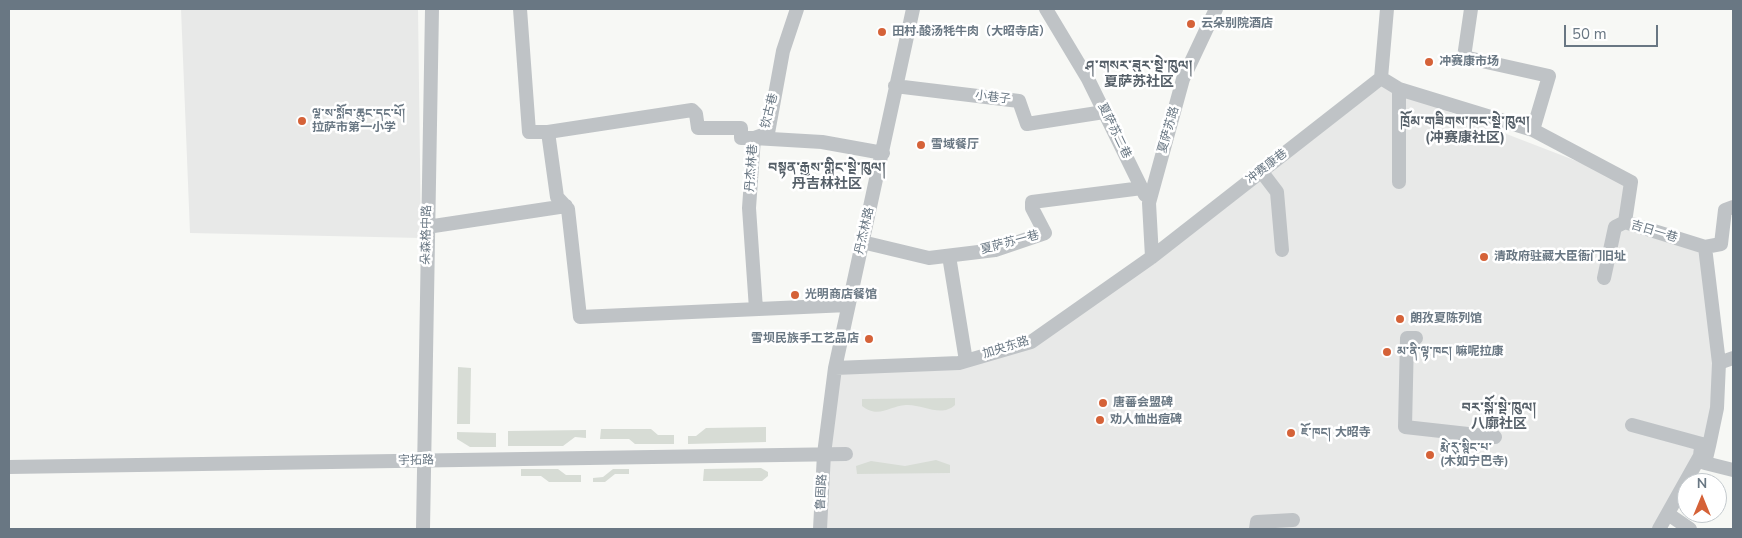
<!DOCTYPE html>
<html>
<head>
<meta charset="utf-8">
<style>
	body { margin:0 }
	#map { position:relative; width:1742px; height:538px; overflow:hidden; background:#f7f8f5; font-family:"Nunito Sans",sans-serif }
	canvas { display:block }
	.frame { position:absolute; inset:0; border:10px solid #697783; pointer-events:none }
	.north { position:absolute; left:1677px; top:473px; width:50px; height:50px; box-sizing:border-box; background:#fff; border:1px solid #c3c9cd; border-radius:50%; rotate:0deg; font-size:14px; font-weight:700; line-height:20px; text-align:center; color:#697783 }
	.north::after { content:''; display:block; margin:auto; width:18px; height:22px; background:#d56238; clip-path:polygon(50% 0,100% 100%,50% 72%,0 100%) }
	.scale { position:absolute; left:1564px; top:25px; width:94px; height:22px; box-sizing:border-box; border:2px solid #697783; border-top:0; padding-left:6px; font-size:15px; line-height:18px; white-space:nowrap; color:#697783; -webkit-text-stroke:4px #fff; paint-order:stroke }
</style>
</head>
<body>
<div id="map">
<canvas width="1742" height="538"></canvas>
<div class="frame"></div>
<div class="north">N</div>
<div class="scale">50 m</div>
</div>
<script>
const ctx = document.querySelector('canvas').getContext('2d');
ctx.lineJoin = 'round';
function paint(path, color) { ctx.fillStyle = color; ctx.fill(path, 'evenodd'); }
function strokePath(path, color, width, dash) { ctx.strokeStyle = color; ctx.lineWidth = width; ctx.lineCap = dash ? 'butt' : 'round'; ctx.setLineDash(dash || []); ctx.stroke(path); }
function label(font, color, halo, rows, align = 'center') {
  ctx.font = font + ' "Nunito Sans","Noto Sans SC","Noto Serif Tibetan",sans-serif'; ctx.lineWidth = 5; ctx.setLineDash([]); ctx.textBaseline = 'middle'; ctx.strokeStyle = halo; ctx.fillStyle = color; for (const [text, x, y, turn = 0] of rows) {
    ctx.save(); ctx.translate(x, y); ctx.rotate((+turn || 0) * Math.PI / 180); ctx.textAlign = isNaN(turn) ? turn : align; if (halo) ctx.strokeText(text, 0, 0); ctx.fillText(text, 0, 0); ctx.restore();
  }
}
const built = new Path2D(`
	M181,9H418L421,238L190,233Z
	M1382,86L1631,182L1625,223L1705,247L1719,363L1705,463L1664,529H822L835,368L959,363L1018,345Z`);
const green = new Path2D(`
	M458,367L471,368L470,424H457Z
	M955,398V405C941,418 923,404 906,405C889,406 879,419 862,406V399Z
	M766,427V442L688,444V436H696L706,428Z
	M601,429H651L658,435H674V444H635L629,439H600Z
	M586,430V438L575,437L563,446H508V431Z
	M457,432L496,433V447H470L457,439Z
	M936,460L950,465V473L857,474L856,466L871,461L905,466Z
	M761,468L768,472V476L762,481H703L704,469Z
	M521,469H558L566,475H581V482H549L541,476H521Z
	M613,469H629V474H615L605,482H593V478L603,477Z`);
const minor = new Path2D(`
	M520,9L529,132H548L557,197L568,209L580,317L848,305
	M797,9L783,51L768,133L754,138L822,142L883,153
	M1046,9L1088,79L1145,195
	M1471,9L1464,57L1549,76L1533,130
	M1381,78L1399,89L1533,130L1631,182L1625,222L1705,247L1719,363L1717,408L1709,446
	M1381,78L1387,9
	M895,86L1019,101L1027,124L1104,112
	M1399,89V182
	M548,132L692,110L696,114L698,128H741V138H754L749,208L756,309
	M1261,171L1277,192L1282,250
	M427,227L566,206
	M862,242L929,258L995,250L1045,233L1032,208V202L1142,188
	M1705,247L1721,244L1725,210L1733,207
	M949,256L966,361
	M1152,257L1149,203L1183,79L1216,9
	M1604,278L1615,227L1625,222
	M1416,338H1407L1405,427L1495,437
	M1719,363L1733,358
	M835,368L959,363L1031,342L1152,257L1381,78
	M1632,425L1709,446L1705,463L1733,470
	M9,467L846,454
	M1671,516L1690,529
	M423,529L432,9
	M820,529L824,454L835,368L913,9
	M1256,529L1257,522L1293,520
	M1659,529L1700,456L1701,447`);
const markers = [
	[1191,24,5,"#d56238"],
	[882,32,5,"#d56238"],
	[1429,62,5,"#d56238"],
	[302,121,5,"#d56238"],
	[921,145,5,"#d56238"],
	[1484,257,5,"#d56238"],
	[795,295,5,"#d56238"],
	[1400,319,5,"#d56238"],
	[869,339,5,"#d56238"],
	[1387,352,5,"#d56238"],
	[1103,403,5,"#d56238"],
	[1100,420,5,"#d56238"],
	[1291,433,5,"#d56238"],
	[1430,455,5,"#d56238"]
];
const poiNames = [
	["云朵别院酒店",1201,24],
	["田村·酸汤牦牛肉（大昭寺店）",892,32],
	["冲赛康市场",1439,62],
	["ལྷ་ས་སློབ་ཆུང་དང་པོ།",312,114],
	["拉萨市第一小学",312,128],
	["雪域餐厅",931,145],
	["清政府驻藏大臣衙门旧址",1494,257],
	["光明商店餐馆",805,295],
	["朗孜夏陈列馆",1410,319],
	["雪坝民族手工艺品店",859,339,"right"],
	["མ་ནི་ལྟ་ཁང། 嘛呢拉康",1397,352],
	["唐蕃会盟碑",1113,403],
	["劝人恤出痘碑",1110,420],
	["ཇོ་ཁང། 大昭寺",1301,433],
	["རྨེ་རུ་སྙིང་པ་",1440,448],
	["(木如宁巴寺)",1440,462]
];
const streetNames = [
	["小巷子",993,98,7],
	["钦古巷",770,111,-76],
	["夏萨苏路",1169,130,-74],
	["夏萨苏二巷",1114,131,64],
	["冲赛康巷",1267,167,-38],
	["丹杰林巷",752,168,-86],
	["丹杰林路",865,231,-77],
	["吉日一巷",1654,232,17],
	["朵森格中路",427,235,-89],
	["夏萨苏一巷",1010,243,-15],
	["加央东路",1006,348,-17],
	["宇拓路",416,461,-1],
	["鲁固路",822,492,-87]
];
const neighbourhoodNames = [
	["ཤ་གསར་ཟུར་སྡེ་ཁུལ།",1139,67],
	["夏萨苏社区",1139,83],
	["ཁྲོམ་གཟིགས་ཁང་སྡེ་ཁུལ།",1465,123],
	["(冲赛康社区)",1465,139],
	["བསྟན་རྒྱས་གླིང་སྡེ་ཁུལ།",827,169],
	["丹吉林社区",827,185],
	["བར་སྐོ་སྡེ་ཁུལ།",1499,409],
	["八廓社区",1499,425]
];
paint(built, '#e8e9e8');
paint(green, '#d7dcd5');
strokePath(minor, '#bfc3c6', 14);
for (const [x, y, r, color] of markers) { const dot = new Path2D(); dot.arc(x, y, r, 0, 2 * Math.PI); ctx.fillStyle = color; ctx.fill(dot); strokePath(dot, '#fff', 2); }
label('bold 12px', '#697783', '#fff', poiNames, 'left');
label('12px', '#697783', '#fff', streetNames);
label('bold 14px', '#566069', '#fff', neighbourhoodNames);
</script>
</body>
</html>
